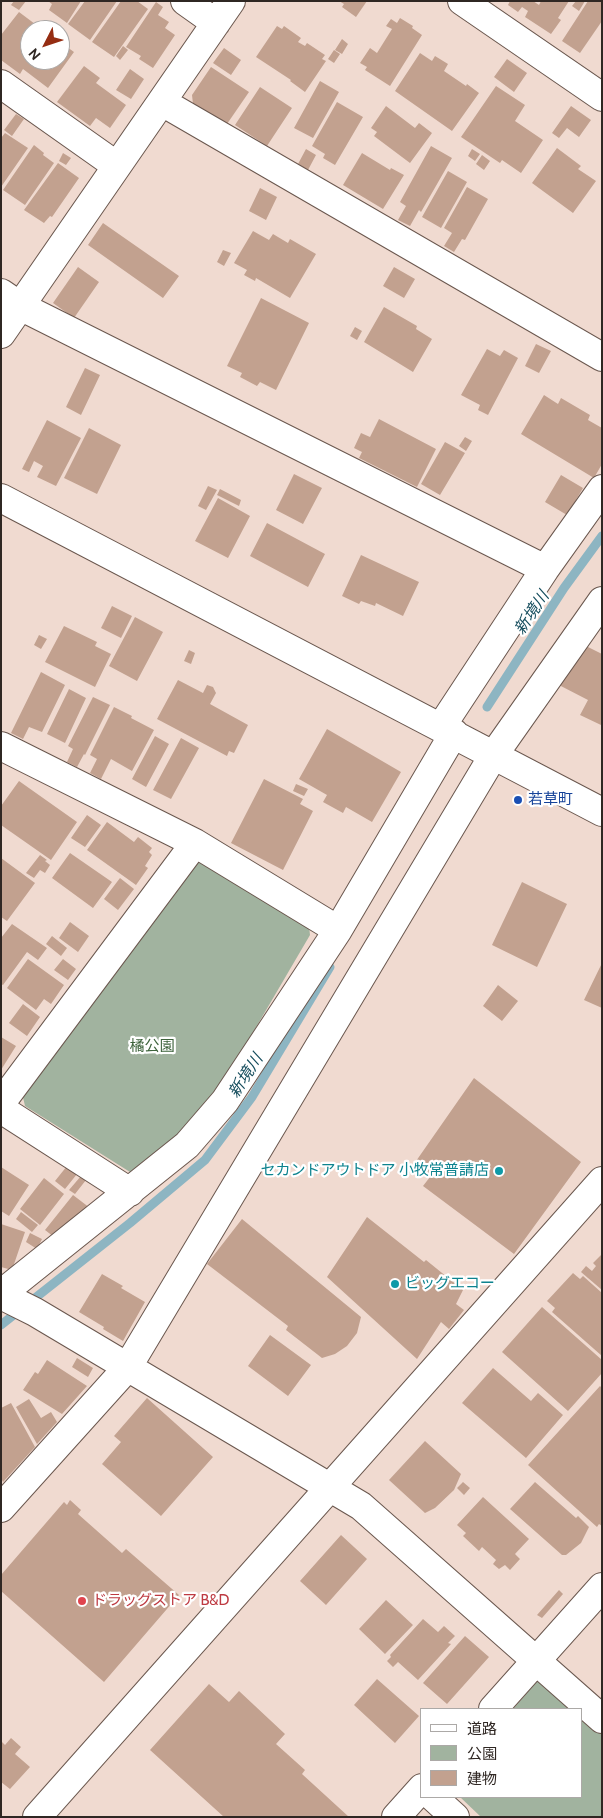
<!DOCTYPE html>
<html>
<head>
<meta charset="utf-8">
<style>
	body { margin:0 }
	#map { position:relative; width:603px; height:1818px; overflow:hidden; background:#f0dad0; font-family:Cabin,"Noto Sans JP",sans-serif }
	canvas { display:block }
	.frame { position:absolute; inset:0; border:2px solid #2f2723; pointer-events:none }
	.legend { position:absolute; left:420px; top:1708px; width:162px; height:90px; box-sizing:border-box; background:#fff; border:1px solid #aca9a7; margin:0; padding:6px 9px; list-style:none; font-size:15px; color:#2f2723 }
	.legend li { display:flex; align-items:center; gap:10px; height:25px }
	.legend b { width:25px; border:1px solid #aca9a7 }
	.north { position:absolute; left:20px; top:20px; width:50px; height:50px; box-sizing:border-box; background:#fff; border:1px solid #aca9a7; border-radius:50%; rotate:229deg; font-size:14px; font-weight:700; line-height:20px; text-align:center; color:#2f2723 }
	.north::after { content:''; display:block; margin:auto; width:18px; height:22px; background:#952d12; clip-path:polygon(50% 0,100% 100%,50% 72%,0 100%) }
</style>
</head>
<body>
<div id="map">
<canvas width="603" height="1818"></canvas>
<div class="frame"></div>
<ul class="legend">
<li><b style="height:6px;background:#fff"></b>道路</li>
<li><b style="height:14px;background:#a1b39f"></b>公園</li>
<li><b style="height:14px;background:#c2a18f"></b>建物</li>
</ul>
<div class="north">N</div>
</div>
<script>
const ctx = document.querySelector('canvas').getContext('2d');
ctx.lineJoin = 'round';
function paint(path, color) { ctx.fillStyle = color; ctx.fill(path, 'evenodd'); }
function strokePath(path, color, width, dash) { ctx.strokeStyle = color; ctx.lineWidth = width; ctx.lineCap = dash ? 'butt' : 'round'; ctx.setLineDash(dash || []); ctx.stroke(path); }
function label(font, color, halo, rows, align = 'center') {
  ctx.font = font + ' Cabin,"Noto Sans JP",sans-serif'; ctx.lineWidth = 4.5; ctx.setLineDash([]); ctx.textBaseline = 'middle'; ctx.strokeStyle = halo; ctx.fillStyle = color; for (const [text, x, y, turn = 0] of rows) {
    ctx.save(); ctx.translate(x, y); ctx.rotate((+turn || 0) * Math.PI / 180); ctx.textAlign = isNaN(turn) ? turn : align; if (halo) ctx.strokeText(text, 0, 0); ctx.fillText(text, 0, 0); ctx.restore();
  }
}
const green = new Path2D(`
	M197,860L308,918L310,935L224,1082L179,1139L140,1171L130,1172L25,1106L22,1093Z
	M541,1677L575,1709H513Z
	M582,1716L602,1734V1817H481L460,1797H582Z`);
const stream = new Path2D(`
	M487,707L564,588L602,536
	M1,1325L130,1223L205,1160L252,1097L330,967`);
const building = new Path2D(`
	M14,1H26L19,10L11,5Z
	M48,1H81L67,23L49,10L52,4Z
	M85,1H117L90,40L68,24Z
	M121,1H137L148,9L114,57L92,42Z
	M339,1H367L356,17L342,7L344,4Z
	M510,1H533L539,5L541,1H569L558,18L561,20L551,34L525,17L528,11L522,7L518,12L508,5Z
	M576,1H585L579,11L572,6Z
	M588,1H602V21L580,53L562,41Z
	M156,2L163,7L158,15L169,22L165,28L175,35L153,68L139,59L141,56L126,47Z
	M19,12L43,30H30V60H60V42L74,52L48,88L23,69L20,74L1,60V35Z
	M400,18L413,26L412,28L422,35L390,86L365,70L367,67L360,63L370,48L377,53L392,29L386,26L391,19L397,23Z
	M277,26L282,29L284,26L301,38L298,42L305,46L307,43L325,55L322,59L326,61L305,92L290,81L291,80L256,57Z
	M342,39L348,44L342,54L335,50Z
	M123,46L128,50L120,60L116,56Z
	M224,48L241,60L231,75L213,63Z
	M334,50L340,54L334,63L328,59Z
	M420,53L432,61L435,56L448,64L444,71L466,86L467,84L479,93L452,131L395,91Z
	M507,59L527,73L514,92L494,77Z
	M84,66L100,78L96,83L126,105L110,128L96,118L90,126L57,102Z
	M211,67L249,92L227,124L193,104L192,95Z
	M130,69L144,79L131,99L116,90Z
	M320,81L339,92L313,138L294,128Z
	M496,86L525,105L515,121L543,140L521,173L502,160L500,163L461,137Z
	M260,87L292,108L267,146L235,125Z
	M337,102L363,117L335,165L323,158L325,154L312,146Z
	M386,106L415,128L419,123L432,133L410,163L374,136L377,132L371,128Z
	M571,106L591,120L579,137L567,128L559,138L552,133Z
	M16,114L24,119L12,136L4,130Z
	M5,133L28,148L1,187V138Z
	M34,145L44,153L43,155L54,163L25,205L3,190Z
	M431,146L452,158L421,212L419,210L410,226L398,220L406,206L400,202Z
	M557,148L581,166L578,169L596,181L573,213L532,183Z
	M306,149L316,155L308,170L298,164Z
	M472,149L480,154L475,161L468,156Z
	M63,153L71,158L66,165L59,161Z
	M362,153L390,170L391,168L404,175L383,209L343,185Z
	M482,155L490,161L484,170L476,164Z
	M58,163L79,178L52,217L50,216L44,223L24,210Z
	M448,171L467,182L441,228L422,217Z
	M467,187L488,199L465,240L462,239L454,252L444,246L452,233L444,228Z
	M260,188L277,197L266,220L249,211Z
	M103,223L179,276L163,298L88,245Z
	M253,231L269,240L273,234L288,243L290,239L316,254L290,298L256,278L255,281L244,275L247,270L234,263Z
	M223,250L231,253L224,266L217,262Z
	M78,267L99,282L74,318L53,303Z
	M394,267L415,279L404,298L383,286Z
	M261,298L309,323L276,390L260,382L257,386L240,377L242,373L227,366Z
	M384,307L417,326L416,329L432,339L413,372L364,342Z
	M355,327L362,331L357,340L350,336Z
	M536,344L551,351L539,373L525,366Z
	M487,349L500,356L504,350L518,358L488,415L478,410L480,405L461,395Z
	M85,368L100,375L81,415L66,407Z
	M544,395L558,404L561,398L590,415L588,420L602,428V464L594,478L521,434Z
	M379,419L436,449L417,487L359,458L362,452L354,448L361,433L370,437Z
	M47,420L81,438L56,486L37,477L43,466L34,461L29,472L22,469Z
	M89,428L121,445L97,494L64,478Z
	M465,437L472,441L466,451L459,446Z
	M445,442L465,453L440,495L421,484Z
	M294,474L322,488L303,524L276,510Z
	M561,475L583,488L567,515L545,502Z
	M208,486L217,490L206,510L198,506Z
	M220,489L241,500L239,506L217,495Z
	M218,498L250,516L228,558L195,541Z
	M267,523L325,554L308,587L250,556Z
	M361,555L419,582L403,616L376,603L375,606L361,601L359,604L342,596Z
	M112,606L132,616L121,638L101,628Z
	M135,617L163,632L137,681L109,666Z
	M64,626L97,642L95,646L111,654L95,687L45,662Z
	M39,635L47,639L41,649L34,645Z
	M578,642L602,654L601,725L580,715L588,700L557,684Z
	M189,650L195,653L191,664L184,661Z
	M41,672L65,685L42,732L29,727L23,739L11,733Z
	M178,680L203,693L207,685L213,687L216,693L210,704L248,725L234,753L229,751L227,756L157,719Z
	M69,689L86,698L65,743L47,734Z
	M93,697L110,705L85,755L84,754L77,767L67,762L73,749L68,746Z
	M114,707L132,716L131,718L154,730L132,771L111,759L101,779L90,773L97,759L90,755Z
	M327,729L401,772L372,822L346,807L343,813L323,802L327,795L299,779Z
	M155,736L169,744L146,787L132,779Z
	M181,738L199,748L171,799L153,790Z
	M264,779L303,799L300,804L313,811L283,870L231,843Z
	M19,781L77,822L51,860L1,825V806Z
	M296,784L308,789L304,796L293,791Z
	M87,815L101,825L85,847L71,838Z
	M107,822L134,842L138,837L152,848L149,852L152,855L145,866L148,868L136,885L87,850Z
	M70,853L112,882L93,908L52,878Z
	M40,855L47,860L45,861L50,865L45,873L40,870L34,878L26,873Z
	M1,858L35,883L7,921L1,917Z
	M120,878L134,889L118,910L104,899Z
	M522,882L567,904L537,967L492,945Z
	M70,922L89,936L78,952L59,938Z
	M12,924L47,948L38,960L27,952L3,985L1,984V938Z
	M52,936L67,948L61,956L46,944Z
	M28,959L64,985L51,1004L44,999L36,1010L7,988Z
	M63,959L76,969L68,980L54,970Z
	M602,963V1008L584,1000Z
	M498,985L518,1001L502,1021L483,1006Z
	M23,1004L40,1017L27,1036L9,1023Z
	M1,1037L16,1046L1,1070Z
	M474,1078L581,1162L514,1254L423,1186L430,1177L414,1164Z
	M67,1166L77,1174L65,1189L55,1181Z
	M1,1167L29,1185L9,1216L1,1211Z
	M81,1176L86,1180L75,1194L69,1190Z
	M44,1178L64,1194L40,1225L20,1209Z
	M73,1195L90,1208L54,1237L45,1230Z
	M21,1212L38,1225L32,1232L16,1219Z
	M367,1217L424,1262L426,1260L463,1290L456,1304L464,1310L449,1329L441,1322L417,1359L327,1277Z
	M242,1219L361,1317L357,1333L347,1346L335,1354L322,1358L286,1330L288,1326L207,1264Z
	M1,1224L25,1232L12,1270L1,1267Z
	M30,1233L42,1239L37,1249L26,1242Z
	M602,1254V1290L581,1272L586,1266L592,1271L596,1266L593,1263Z
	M573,1273L580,1279L583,1276L602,1293V1356L552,1312L555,1308L547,1301Z
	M102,1274L123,1286L121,1288L145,1302L123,1341L103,1329L104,1327L79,1312Z
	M542,1307L602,1360V1373L568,1411L502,1352Z
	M270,1335L311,1365L288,1396L248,1366Z
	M77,1358L93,1368L88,1377L72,1367Z
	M47,1360L87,1386L62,1414L23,1390L35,1372L38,1374Z
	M493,1368L531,1401L538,1393L563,1415L526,1458L462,1403Z
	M600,1386L602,1388V1526L599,1524L597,1527L528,1465Z
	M147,1398L213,1457L161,1516L102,1464L121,1442L114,1436Z
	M29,1399L41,1418L51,1412L57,1422L37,1444L16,1407Z
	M11,1403L35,1447L3,1482L1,1478V1408Z
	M425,1441L461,1474L454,1490L435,1508L425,1513L389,1480Z
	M463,1482L470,1488L464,1495L457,1488Z
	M535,1482L576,1518L578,1516L589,1527L581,1543L566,1555H562L510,1509Z
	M483,1497L529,1539L515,1554L520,1559L510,1570L505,1565L499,1569L493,1564L496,1560L482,1547L479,1551L463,1536L466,1533L457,1525Z
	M70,1500L81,1510L78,1514L122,1553L126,1549L179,1595L104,1682L1,1591V1575L64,1502L67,1505Z
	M341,1535L367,1559L326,1605L300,1581Z
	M559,1590L563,1594L542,1618L537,1615Z
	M386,1600L413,1625L385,1654L359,1629Z
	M423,1619L438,1632L444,1626L455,1636L448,1643L451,1644L418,1680L398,1662L393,1667L387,1661L391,1657L390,1655Z
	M465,1636L489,1657L447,1704L423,1683Z
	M377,1679L419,1716L395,1743L354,1705Z
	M209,1684L229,1702L239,1691L285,1734L276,1744L305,1770L302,1774L349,1817H224L150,1750Z
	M11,1738L21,1747L15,1754L30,1767L10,1789L1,1782V1741L5,1745Z`);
const minor = new Path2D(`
	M185,1L216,23
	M462,1L602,97
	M1,84L117,166
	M162,102L602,357
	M1,293L20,306L545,569
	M1,334L231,1
	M1,498L602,812
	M441,727L545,569L602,489
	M1,746L195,843L338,930
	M1,1103L195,843
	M1,1109L130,1192
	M1,1294L187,1145L225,1101L338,930L454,733
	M1,1295L35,1312L361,1506L602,1719
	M1,1508L127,1368L493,756L602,601
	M493,1709L602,1587
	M433,1797L455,1817
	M37,1817L602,1181
	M396,1817L422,1788`);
const markers = [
	[518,800,5,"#1a4fb4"],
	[499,1171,5,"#0f9aa8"],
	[395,1284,5,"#0f9aa8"],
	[82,1601,5,"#e0444e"]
];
const transitNames = [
	["若草町",528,800]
];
const parkNames = [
	["橘公園",152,1047]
];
const cultureNames = [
	["セカンドアウトドア 小牧常普請店",489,1171],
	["ビッグエコー",405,1284,"left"]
];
const healthNames = [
	["ドラッグストア B&D",92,1601]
];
const waterNames = [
	["新境川",532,613,-56],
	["新境川",246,1076,-57]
];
paint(green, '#a1b39f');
strokePath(stream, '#8db5c2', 9);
paint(building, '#c2a18f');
strokePath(minor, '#6a574e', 30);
strokePath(minor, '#fff', 28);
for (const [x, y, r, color] of markers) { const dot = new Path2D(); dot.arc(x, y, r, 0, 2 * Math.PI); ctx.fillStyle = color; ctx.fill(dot); strokePath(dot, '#fff', 2); }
label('15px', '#164399', '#fff', transitNames, 'left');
label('15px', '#3c623a', '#fff', parkNames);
label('15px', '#0d838f', '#fff', cultureNames, 'right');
label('15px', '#be3a42', '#fff', healthNames, 'left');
label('italic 16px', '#154d5d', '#fff', waterNames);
</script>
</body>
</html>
